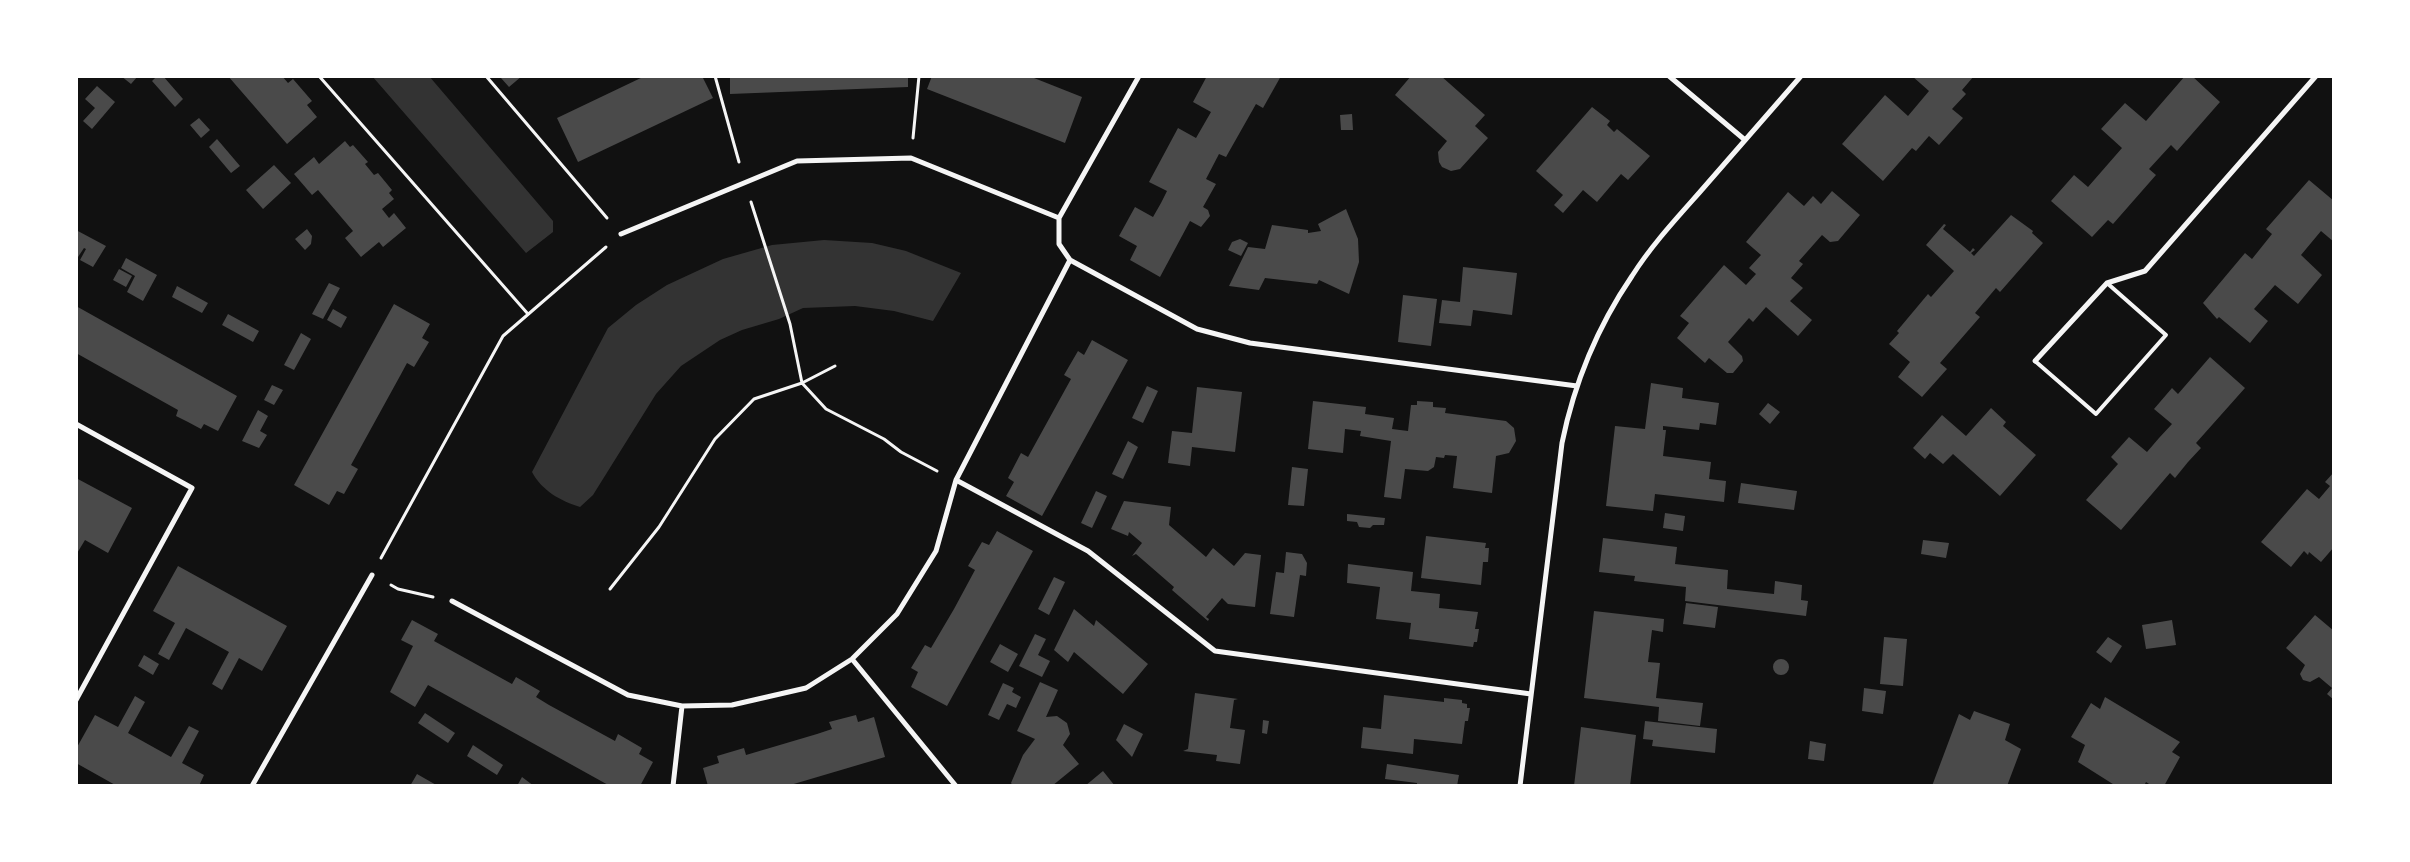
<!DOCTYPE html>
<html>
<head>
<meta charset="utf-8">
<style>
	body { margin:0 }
	#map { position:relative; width:2410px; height:862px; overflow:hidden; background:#111; font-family:"Roboto Condensed",sans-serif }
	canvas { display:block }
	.frame { position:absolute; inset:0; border:78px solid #fff; pointer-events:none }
</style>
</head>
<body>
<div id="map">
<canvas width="2410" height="862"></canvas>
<div class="frame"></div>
</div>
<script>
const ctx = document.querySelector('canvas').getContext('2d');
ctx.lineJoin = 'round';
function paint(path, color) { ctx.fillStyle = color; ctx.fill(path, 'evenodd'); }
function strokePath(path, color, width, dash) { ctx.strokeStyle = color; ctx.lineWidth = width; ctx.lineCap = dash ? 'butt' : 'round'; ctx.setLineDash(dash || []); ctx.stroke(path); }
const water = new Path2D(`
	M372,76H429L553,221V232L526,253Z
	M824,240L872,243L906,251L961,273L933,321L894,311L855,306L803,308L779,319L742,330L720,340L681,366L656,394L593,495L580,507C561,501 542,491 532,472L608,328L636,305L667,285L723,259L772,245Z`);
const building = new Path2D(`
	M121,76H138L131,84Z
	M157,76H163L183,99L175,107L152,81Z
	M228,76H282L288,83L293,79L312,101L307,105L317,117L287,144Z
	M503,76H522L509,87L501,78Z
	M645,76H702L713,98L578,162L557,118Z
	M730,76H908V87L730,94Z
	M932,76H1029L1082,97L1065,143L927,89Z
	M1207,76H1281L1263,108L1256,104L1226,157L1219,154L1206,179L1216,184L1203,207L1208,210L1210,216L1201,227L1190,221L1160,277L1130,260L1137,246L1119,236L1135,207L1153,217L1161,203L1167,191L1149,182L1178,128L1196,138L1211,112L1193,102Z
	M1411,76H1441L1485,115L1475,126L1488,138L1460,169L1451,171L1442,167L1439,162L1438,152L1447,141L1395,95Z
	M1912,76H1974L1962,90L1966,94L1952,109L1963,118L1939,145L1929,136L1916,151L1912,148L1883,181L1842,144L1885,95L1908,116L1929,91Z
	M2185,76H2192L2220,102L2177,151L2171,145L2149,169L2156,175L2113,224L2108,220L2092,237L2051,201L2074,175L2088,187L2122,148L2101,129L2125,103L2146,121Z
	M97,86L115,102L92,129L83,121L95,108L85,99Z
	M1592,107L1610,121L1607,125L1614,132L1617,129L1650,156L1628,180L1621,174L1597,202L1583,190L1563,213L1554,205L1563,195L1536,171Z
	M1352,114L1353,130H1341L1340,115Z
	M199,118L210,130L201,138L190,125Z
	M217,139L240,166L231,173L209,147Z
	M345,141L350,147L353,145L368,162L365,164L374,175L378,173L392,190L389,193L394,199L382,209L389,218L394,213L406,228L383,247L379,242L361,257L345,238L353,231L318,190L312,195L294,174L314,157L319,164Z
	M274,165L291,183L263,209L246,190Z
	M2309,180L2334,201V242L2321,231L2301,255L2322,275L2298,304L2275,285L2254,309L2268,321L2250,343L2219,317L2217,319L2203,303L2245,253L2252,259L2272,234L2266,229Z
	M1832,191L1860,215L1838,241L1830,242L1822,235L1799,261L1803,264L1791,278L1803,288L1790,301L1812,320L1798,336L1766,307L1753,322L1749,318L1728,342L1742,356L1743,361L1733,373H1727L1709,358L1705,363L1677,338L1689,323L1680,316L1724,265L1746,285L1756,274L1749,268L1761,255L1746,242L1788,192L1804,206L1813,196L1821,204Z
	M1346,209L1358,239L1359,262L1349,294L1319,280L1317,284L1265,278L1259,290L1229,286L1248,247L1265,249L1272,225L1308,230V233L1321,231L1318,224Z
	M2011,215L2033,231L2032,233L2043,243L2000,292L1996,288L1975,313L1980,317L1940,363L1947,369L1922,397L1898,377L1910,362L1889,344L1899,333L1897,331L1928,294L1931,297L1954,271L1926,245L1944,224L1946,225L1943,229L1970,252L1973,248L1975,250L1971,253L1974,256Z
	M307,229L312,236L311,244L305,250L295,239Z
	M76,230L106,246L93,267L80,260L86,249L84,248L76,260Z
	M1240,239L1248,243L1241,256L1228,250L1232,242Z
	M126,258L157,275L143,301L127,292L135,276L121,268Z
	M1463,267L1517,273L1512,315L1473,310L1471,326L1439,323L1442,300L1460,302Z
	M119,269L132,276L126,287L113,280Z
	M329,283L340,288L323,319L312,314Z
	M177,286L208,303L202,313L172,297Z
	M1403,295L1437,299L1431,346L1398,342Z
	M394,304L430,324L422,338L429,342L414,367L407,363L400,376L351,465L358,469L344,494L337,491L329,505L294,485Z
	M76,306L237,396L218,431L204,424L201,429L188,422L176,416L178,410L76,353Z
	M333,309L347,317L341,328L327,320Z
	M228,314L259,331L253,342L222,325Z
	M301,333L311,339L294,370L284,365Z
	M1092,340L1128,360L1042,516L1006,496L1014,482L1008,478L1021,453L1028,457L1071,379L1064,375L1078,351L1084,355Z
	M2210,357L2245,388L2196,443L2201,448L2188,462L2175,478L2170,473L2121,530L2086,500L2118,464L2111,457L2129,437L2147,452L2159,438L2172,424L2154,409L2172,388L2178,394Z
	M1651,383L1683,388L1682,398L1719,403L1716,425L1700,423L1699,430L1663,426V430H1666L1663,456L1711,462L1709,479L1726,481L1724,502L1655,494L1653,511L1606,506L1615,426L1645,429Z
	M272,385L283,390L274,405L264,400Z
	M1147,386L1158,391L1143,423L1132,418Z
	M1197,387L1242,392L1235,452L1192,447L1190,466L1168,463L1172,431L1192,433Z
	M1313,401L1366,407L1365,414L1394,418L1392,429L1408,431L1411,405H1417V401L1433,402V407L1446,408L1445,413L1506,421L1514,428L1516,441L1509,453L1496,456L1492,493L1453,488L1457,456L1445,455L1444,458L1436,457L1434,467L1428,471L1405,469L1401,499L1384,497L1391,441L1360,436L1361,431L1345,429L1343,453L1308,449Z
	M1768,403L1780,412L1770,424L1759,414Z
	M1991,408L2006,422L2003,426L2036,455L2000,496L1953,454L1943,464L1930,453L1925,459L1913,448L1942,415L1966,436Z
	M258,410L268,416L260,431L267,435L259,448L242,441Z
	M1128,441L1138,447L1123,479L1112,474Z
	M1292,467L1308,469L1304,506L1288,505Z
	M2334,472V547L2321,562L2309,552L2308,555L2304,551L2291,567L2261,542L2307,489L2319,499L2330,486L2325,482Z
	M76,478L132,508L108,553L85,540L76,555Z
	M1741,483L1797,491L1794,510L1738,503Z
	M1096,491L1107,496L1092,528L1081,523Z
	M1124,501L1171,507L1169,525L1206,557L1213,548L1234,566L1245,553L1261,555L1255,607L1228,604L1222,598L1206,617L1209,619L1208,621L1172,590L1174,587L1136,554L1132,556L1142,543L1129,532L1128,536L1111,529Z
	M1665,513L1685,516L1683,531L1663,528Z
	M1347,514L1385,518L1384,525H1373L1370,528L1359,527L1357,522L1347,521Z
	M997,531L1033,551L947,706L911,687L918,672L911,668L925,645L931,648L954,609L975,570L968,566L982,542L989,545Z
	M1426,536L1486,543L1485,548H1489L1488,562H1483L1481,585L1421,578Z
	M1603,538L1677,547L1675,564L1728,570L1727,589L1774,594L1775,581L1802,585L1801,600L1808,601L1806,616L1685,601L1686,587L1634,581L1635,576L1599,572Z
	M1923,540L1949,543L1946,558L1921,554Z
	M1286,552L1302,554L1307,563L1306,576L1300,575L1294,617L1270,614L1276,572L1284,573Z
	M1348,564L1413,572L1411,591L1440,594L1439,608L1478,612L1475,629H1479L1477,642H1474L1473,647L1409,639L1411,623L1376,619L1380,587L1347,583Z
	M178,566L287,626L262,671L239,658L222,690L212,684L229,652L186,628L169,660L158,654L175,623L153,611Z
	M1054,577L1065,582L1049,615L1038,609Z
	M1686,603L1718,607L1715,628L1683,624Z
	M1074,609L1094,626L1096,620L1148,664L1123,694L1074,652L1068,662L1054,650Z
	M1594,611L1664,619L1663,632L1652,630L1648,662L1660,663L1656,698L1703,703L1700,726L1658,721L1659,707L1584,698Z
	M2315,615L2334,631V700L2327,694L2332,688L2319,677L2310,682L2303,680L2300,674L2305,665L2286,648Z
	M412,620L438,634L434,641L512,684L516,677L540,691L536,697L549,705L615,741L618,734L642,748L639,754L653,762L640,786H610L428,685L415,707L390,692L413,646L401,640Z
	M2172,620L2176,645L2146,649L2142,625Z
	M1035,634L1046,639L1038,655L1050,661L1042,677L1019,666Z
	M1884,637L1907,639L1903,686L1880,684Z
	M2108,637L2122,646L2111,663L2096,652Z
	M1000,644L1018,654L1008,672L990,662Z
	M144,655L159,664L153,675L138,666Z
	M1773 667a8 8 0 1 1 16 0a8 8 0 1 1-16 0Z
	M1040,682L1058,690L1046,717L1057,716L1067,723L1070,734L1063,745L1079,764L1052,786H1013L1011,783L1023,755L1035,739L1017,731Z
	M1003,683L1014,688L1012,692L1021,697L1016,708L1007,704L999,720L988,715Z
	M1864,688L1886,691L1883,714L1862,711Z
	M1195,693L1238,699L1234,700L1230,728L1245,730L1240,764L1216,761L1217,755L1183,751L1188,749Z
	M1384,695L1444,702V698L1462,700V703L1467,704V708H1470L1468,721H1465L1462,744L1414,739L1413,754L1361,748L1363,727L1381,729Z
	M135,696L145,702L128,733L171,757L189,726L199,731L182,763L204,775L199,786H117L76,763V749L95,715L118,727Z
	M2105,697L2180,742L2172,752L2180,757L2164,786H2152L2146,782L2144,786H2116L2078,762L2085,745L2071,737L2091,703L2100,709Z
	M1974,711L2010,724L2005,740L2021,749L2007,786H1932L1959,714L1970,720Z
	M425,713L455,733L448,743L418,723Z
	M856,715L858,722L874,717L885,757L787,786H708L703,768L719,763L717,756L744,748L746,755L817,734L832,729L829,722Z
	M1263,720L1269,721L1267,734L1262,733Z
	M1645,721L1717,729L1715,753L1652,746L1653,740L1643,739Z
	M1124,724L1143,734L1132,757L1116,740Z
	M1581,727L1636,735L1630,786H1574Z
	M1810,741L1826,744L1824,761L1808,759Z
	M473,745L503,765L497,775L467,756Z
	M1387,764L1459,775L1457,786H1417V783L1385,779Z
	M1103,771L1115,786H1085Z
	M417,774L438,786H410Z
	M522,777L534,786H517Z`);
const path = new Path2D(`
	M319,76L528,314
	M486,76L607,218
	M715,76L739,162
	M913,138L919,76
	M751,202L790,324L802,383L826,409L884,439L901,452L937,471
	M381,558L503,336L606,247
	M391,585L398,589L433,597
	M610,589L659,527L715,439L754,399L802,383L835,366`);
const service = new Path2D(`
	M2035,361L2096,414L2166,335L2107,283`);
const minor = new Path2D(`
	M1139,76L1059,218V244L1070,260L1197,329L1250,343L1577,386
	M1669,76L1745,140
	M621,234L797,161L911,158L1059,218
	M2035,361L2107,283L2145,271L2316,76
	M76,424L192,488L76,700
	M956,480L1088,551L1215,651L1531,694
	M452,601L628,695L682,706L732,705L806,688L852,659L897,614L936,551L956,480L1070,260
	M852,659L956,786
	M252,786L372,575
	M673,786L682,706
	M1520,786L1562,443C1574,384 1598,326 1632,276C1651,246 1675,220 1699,193C1733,154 1767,115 1801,76`);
paint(water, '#333');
paint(building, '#4a4a4a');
strokePath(path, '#f5f5f5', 3);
strokePath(service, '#f5f5f5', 4);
strokePath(minor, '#f5f5f5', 5);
</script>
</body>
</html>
